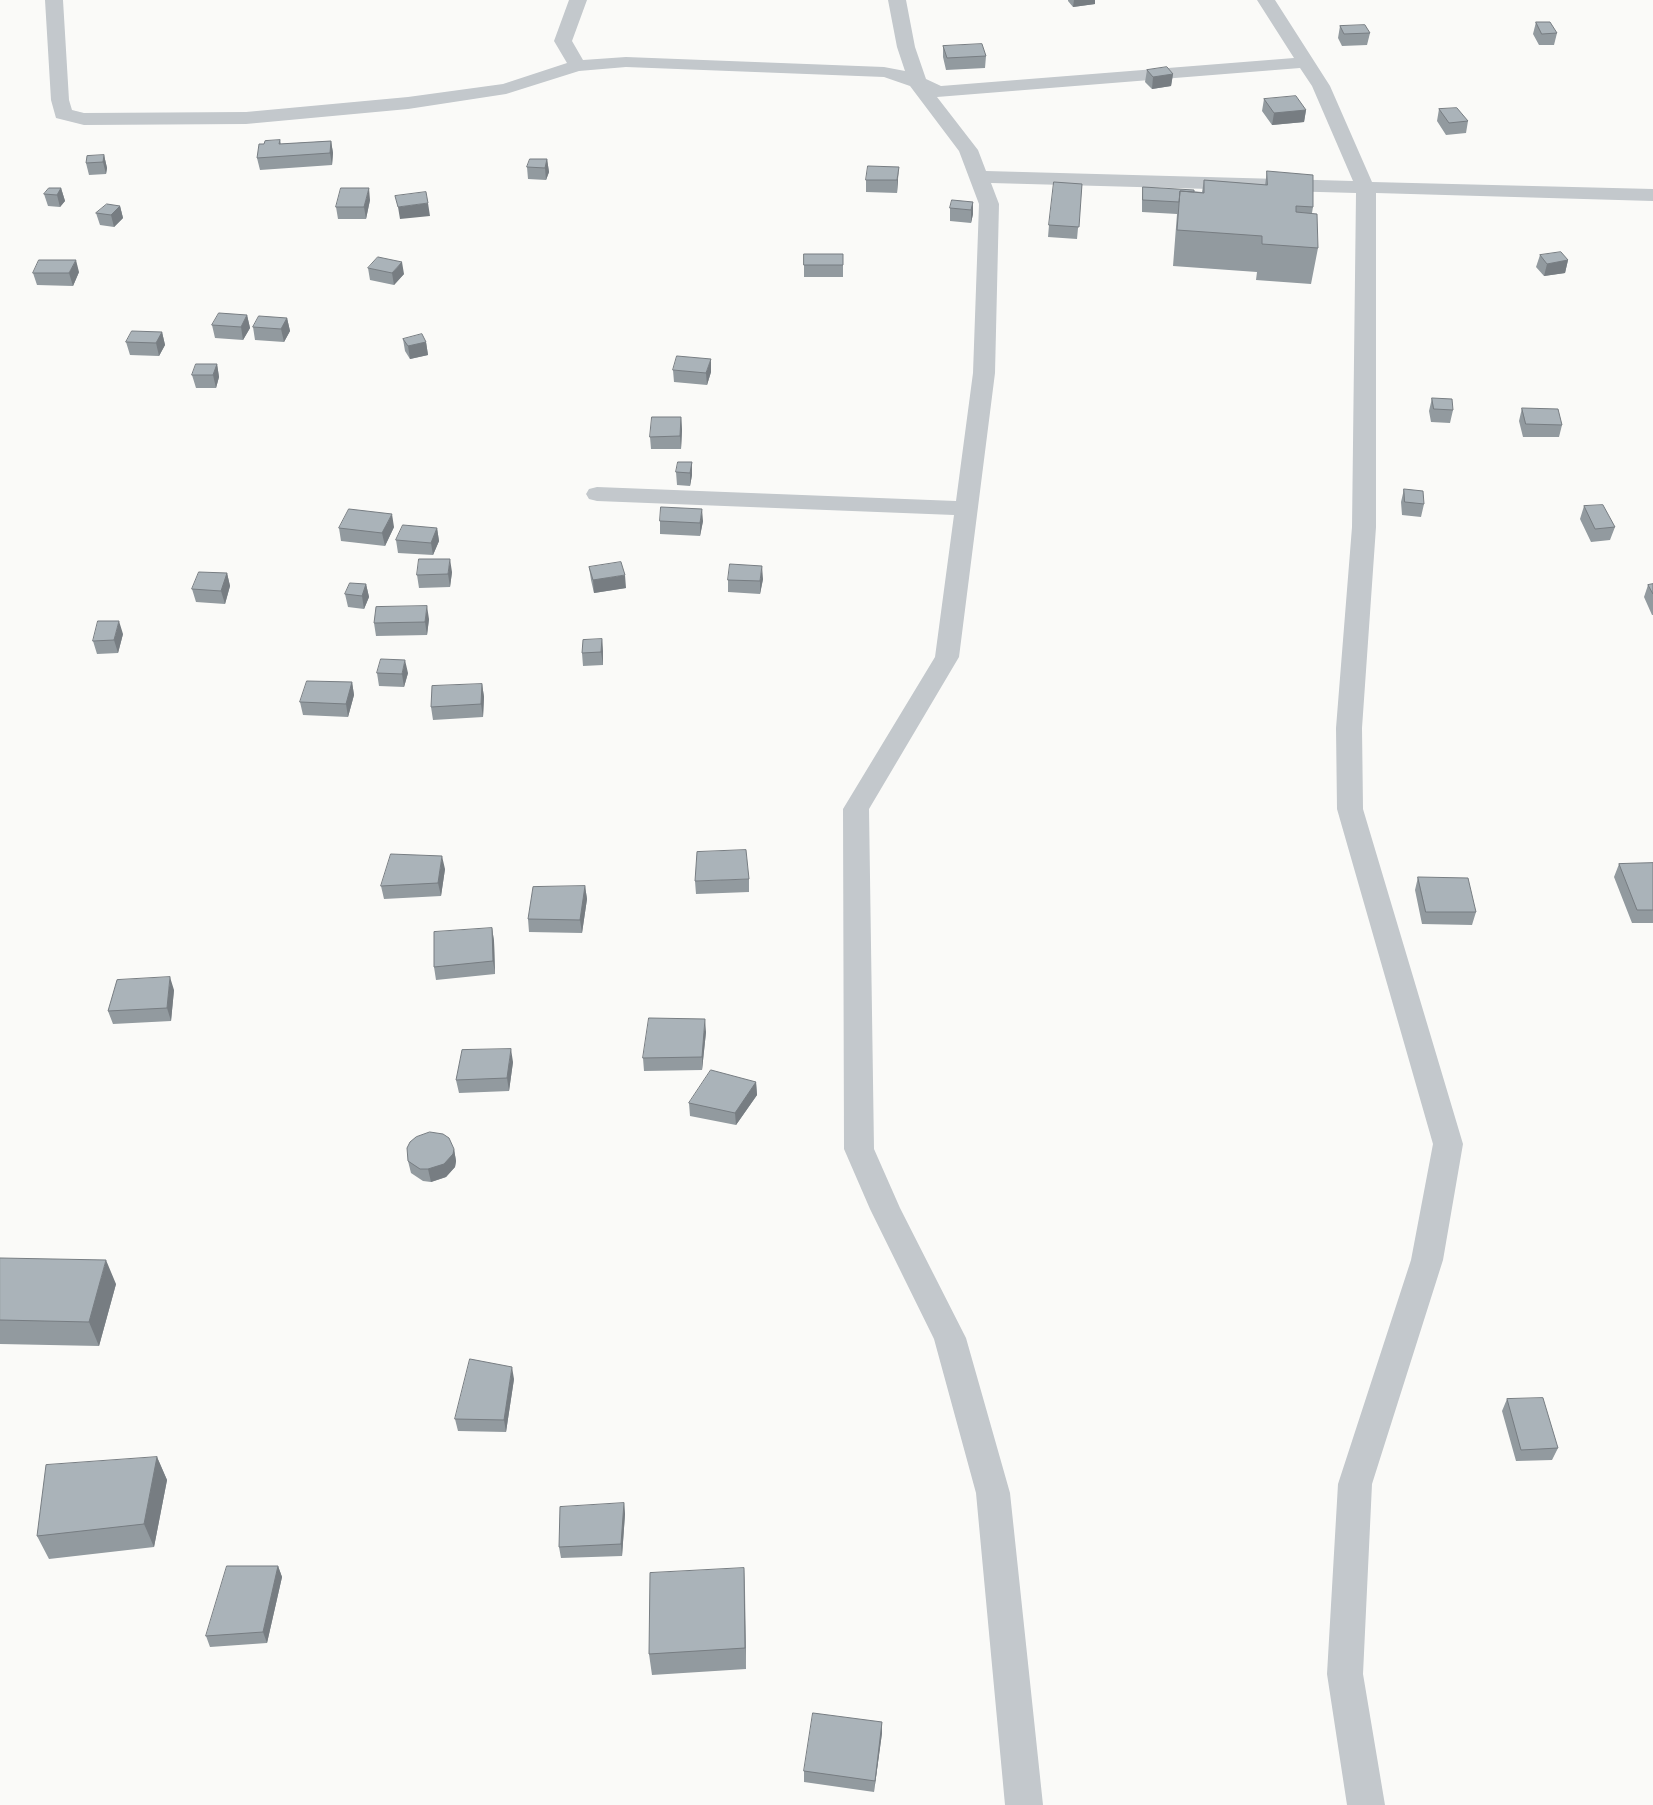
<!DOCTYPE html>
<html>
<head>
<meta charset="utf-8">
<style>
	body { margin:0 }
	canvas { display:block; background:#fafaf8 }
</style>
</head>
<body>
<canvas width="1653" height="1805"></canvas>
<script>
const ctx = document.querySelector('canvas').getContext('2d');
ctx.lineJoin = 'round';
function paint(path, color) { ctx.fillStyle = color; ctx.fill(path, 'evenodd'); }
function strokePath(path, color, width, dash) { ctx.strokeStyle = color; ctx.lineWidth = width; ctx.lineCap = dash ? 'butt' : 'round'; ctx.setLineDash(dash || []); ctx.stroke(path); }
const minor = new Path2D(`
	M45,0H63L69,100L72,110L84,113L246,112L408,97L503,84L567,63L554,41L569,0H587L572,41L583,60L626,57L884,67L905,71L897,47L888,0H906L915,47L926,79L941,86L1294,58L1257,0H1275L1330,86L1372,182L1653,189V201L1376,193V527L1362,728L1363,809L1463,1144L1443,1260L1372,1484L1363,1674L1385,1805H1347L1327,1674L1338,1484L1411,1260L1433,1144L1337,809L1336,728L1352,527L1356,193L991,183L999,204L995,373L959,657L869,809L874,1149L900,1208L966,1338L1010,1493L1043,1805H1005L976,1493L934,1339L870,1209L844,1149L843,809L935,657L954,515L597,501L589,499L586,494L589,489L597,487L956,501L973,373L979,204L959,151L910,86L884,77L626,67L579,71L506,94L408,109L246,124L84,125L56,118L51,100ZM1300,68L1312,86L1353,181L986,171L978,150L937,97Z`);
const wall = new Path2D(`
	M1068,0H1095V4L1073,7L1068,1Z
	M1536,22L1557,33L1554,45H1539L1533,34Z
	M1340,26L1370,33L1367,45L1342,46L1338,38Z
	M943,46L986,56L985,68L946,70L943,57Z
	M1147,70L1173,74L1171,86L1152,89L1145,82Z
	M1264,99L1306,110L1304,122L1272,125L1262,111Z
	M1439,109L1468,121L1466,133L1446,135L1437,121Z
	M280,140L281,144L331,141L333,153L332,165L260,170L257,158L264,144Z
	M104,155L107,168L106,174L89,175L86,163Z
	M547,159L549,172L546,180L528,179L527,167Z
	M1267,171L1313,207L1312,213L1318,248L1311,284L1256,280L1257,272L1173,266L1177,214L1142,212V199L1143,187L1202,192L1204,180L1265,185Z
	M898,179L897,193L866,192V180Z
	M1082,184L1077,239L1048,237L1049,225Z
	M61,188L65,201L60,207L48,206L44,194Z
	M370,200L366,219H338L336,207Z
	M973,202V214L971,223L950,221V208Z
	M120,206L123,218L114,227L100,225L96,213Z
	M843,254V277H804V265Z
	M1540,255L1568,260L1565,273L1544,276L1536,267Z
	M368,268L404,274L394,285L370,280Z
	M79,272L73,286L37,285L33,273Z
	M247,315L250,328L243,340L215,338L212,325Z
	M287,318L290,331L284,342L255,340L253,327Z
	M162,332L165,345L159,356L130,355L126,342Z
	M403,339L426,342L428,355L410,359L405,351Z
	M217,364L219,377L216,388H196L192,375Z
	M673,370L711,372L707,385L674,382Z
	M1432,398L1453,410L1450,423L1431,422L1429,411Z
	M1522,408L1562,425L1559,437H1523L1519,421Z
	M681,417L682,430L681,449H651L650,437Z
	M692,462V475L690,486L677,485L676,472Z
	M1404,489L1424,504L1421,517L1402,515L1401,502Z
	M1584,506L1615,527L1610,540L1591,542L1580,519Z
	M660,521H703L700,536L660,534Z
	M394,527L385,546L341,541L339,528Z
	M437,528L439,541L433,555L398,553L396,540Z
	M589,567L626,588L594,593L591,580Z
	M452,572L450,587L419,588L417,575Z
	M227,573L230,586L225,604L196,602L192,589Z
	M763,579L760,594L728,592V580Z
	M366,584L369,597L364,609L348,607L345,594Z
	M1653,584V615H1652L1644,597L1648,585Z
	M429,619L427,635L376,636L374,623Z
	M123,634L118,653L97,654L93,641Z
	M602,639L603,652V665L583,666L582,653Z
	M377,673H408L404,687L379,686Z
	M352,682L354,695L348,717L303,715L300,702Z
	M482,684L484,697L483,717L433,720L431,707Z
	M1653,863V923H1632L1614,877L1619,864Z
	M445,869L441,896L384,899L381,886Z
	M1418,877L1476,912L1472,925L1422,924L1415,890Z
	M749,879V892L696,894L695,881Z
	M585,886L587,899L582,933L529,932L528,919Z
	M492,928L494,941L495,974L436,980L434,967Z
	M174,990L171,1021L113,1024L108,1011Z
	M706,1032L702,1070L644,1071L643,1058Z
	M513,1062L509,1091L459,1093L456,1080Z
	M756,1082L757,1095L736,1125L690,1116L689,1103Z
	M454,1149L456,1161L455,1167L446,1177L431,1182L423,1181L411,1173L408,1161Z
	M0,1258L116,1284L99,1346L0,1344Z
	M514,1379L506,1432L458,1431L455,1419Z
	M1507,1399L1558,1448L1552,1460L1516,1461L1502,1411Z
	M157,1457L167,1480L154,1547L49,1559L37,1536Z
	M624,1503L625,1514L622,1556L561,1558L559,1547Z
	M278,1566L282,1577L267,1643L210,1647L206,1636Z
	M744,1568L746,1669L652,1675L649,1654Z
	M882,1722V1733L874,1792L804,1782V1771Z`);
const shadedWall = new Path2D(`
	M1074,0H1095V4L1073,7Z
	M1173,74L1171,86L1152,89L1153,77Z
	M1306,110L1304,122L1272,125L1274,113Z
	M331,141L333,153L332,165L330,153Z
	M104,155L107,168L106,174L103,162Z
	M547,159L549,172L546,180L545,168Z
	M899,167L898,179L897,193V180Z
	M61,188L65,201L60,207L57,195Z
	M369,188L370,200L366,219L364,207Z
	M973,202V214L971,223V210Z
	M428,203L430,216L400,219L398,207Z
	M120,206L123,218L114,227L111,215Z
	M76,260L79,272L73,286L69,273Z
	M1568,260L1565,273L1544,276L1547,264Z
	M402,262L404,274L394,285L392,273Z
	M247,315L250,328L243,340L241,327Z
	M287,318L290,331L284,342L281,329Z
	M162,332L165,345L159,356L156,343Z
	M426,342L428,355L410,359L408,346Z
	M711,359V372L707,385L706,373Z
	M217,364L219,377L216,388L213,375Z
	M681,417L682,430L681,449L680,436Z
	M692,462V475L690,486V473Z
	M702,509L703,521L700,536V523Z
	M392,514L394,527L385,546L382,533Z
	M437,528L439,541L433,555L431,543Z
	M450,559L452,572L450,587L448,574Z
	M762,566L763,579L760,594V581Z
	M227,573L230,586L225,604L221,591Z
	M625,575L626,588L594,593L593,580Z
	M366,584L369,597L364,609L362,596Z
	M427,606L429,619L427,635L425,622Z
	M119,621L123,634L118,653L114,640Z
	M602,639L603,652V665L601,652Z
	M405,660L408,673L404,687L402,674Z
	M352,682L354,695L348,717L346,704Z
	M482,684L484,697L483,717L481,704Z
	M442,856L445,869L441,896L438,883Z
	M585,886L587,899L582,933L580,920Z
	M492,928L494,941L495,974L493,961Z
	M170,977L174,990L171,1021L167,1008Z
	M705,1019L706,1032L702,1070V1057Z
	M511,1049L513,1062L509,1091L507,1078Z
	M756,1082L757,1095L736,1125L735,1113Z
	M454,1149L456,1161L455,1167L446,1177L431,1182L428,1169Z
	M106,1260L116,1284L99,1346L89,1322Z
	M512,1367L514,1379L506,1432L504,1420Z
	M157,1457L167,1480L154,1547L144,1524Z
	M624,1503L625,1514L622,1556L621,1544Z
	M278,1566L282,1577L267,1643L263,1632Z
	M744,1568L745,1590L746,1669L745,1648Z
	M882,1722V1733L874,1792L875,1781Z`);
const building = new Path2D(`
	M1536,22H1550L1557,33L1542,34Z
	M1365,25L1370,33L1344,34L1340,26Z
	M982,44L986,56L947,58L943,46Z
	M1167,67L1173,74L1153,77L1147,70Z
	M1296,96L1306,110L1274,113L1264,99Z
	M1457,108L1468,121L1449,123L1439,109Z
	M280,140L279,144L331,141L330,153L257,158L259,144H264L265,141Z
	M104,155L103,162L86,163L87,156Z
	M530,159H547L545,168L527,167Z
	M868,166L899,167L897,180H866Z
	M1267,171L1313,175V207L1296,206V212L1317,214L1318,248L1262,244V236L1177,230L1180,191L1204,193V180L1267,185Z
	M1054,182L1082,184L1079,227L1049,225Z
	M1143,187L1194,190V192L1180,191L1179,202L1143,200Z
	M49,188H61L57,195L44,194Z
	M341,188H369L364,207H336Z
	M426,192L428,203L398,207L395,196Z
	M952,200L973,202L971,210L950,208Z
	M107,204L120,206L111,215L96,213Z
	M1561,252L1568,260L1547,264L1540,255Z
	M804,254H843V265H804Z
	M378,257L402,262L392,273L368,268Z
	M39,260H76L69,273H33Z
	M219,313L247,315L241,327L212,325Z
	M259,316L287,318L281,329L253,327Z
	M132,331L162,332L156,343L126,342Z
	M422,334L426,342L408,346L403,339Z
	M677,356L711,359L706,373L673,370Z
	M196,364H217L213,375H192Z
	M1432,398L1452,399L1453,410L1434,409Z
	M1522,408L1558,409L1562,425L1526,424Z
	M652,417H681L680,436L650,437Z
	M678,462H692L690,473L676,472Z
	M1404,489L1423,491L1424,504L1405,502Z
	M1603,505L1615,527L1595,529L1584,506Z
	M661,507L702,509L700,523L660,521Z
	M349,509L392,514L382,533L339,528Z
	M403,525L437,528L431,543L396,540Z
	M419,559H450L448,574L417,575Z
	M621,562L625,575L593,580L589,567Z
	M730,564L762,566L760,581L728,580Z
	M199,572L227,573L221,591L192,589Z
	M350,583L366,584L362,596L345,594Z
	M1653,584V594L1648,585Z
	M427,606L425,622L374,623L376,607Z
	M98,621H119L114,640L93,641Z
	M602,639L601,652L582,653L583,640Z
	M381,659L405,660L402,674L377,673Z
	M307,681L352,682L346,704L300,702Z
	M482,684L481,704L431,707L432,686Z
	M746,850L749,879L695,881L697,852Z
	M391,854L442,856L438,883L381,886Z
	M1653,863V910H1637L1619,864Z
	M1418,877L1468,878L1476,912H1426Z
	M585,886L580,920L528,919L533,887Z
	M492,928L493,961L434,967V932Z
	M170,977L167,1008L108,1011L117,980Z
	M649,1018L705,1019L702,1057L643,1058Z
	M511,1049L507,1078L456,1080L462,1050Z
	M711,1070L756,1082L735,1113L689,1103Z
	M430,1132L443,1134L449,1138L454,1149L453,1154L444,1164L428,1169H420L408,1161L407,1148L410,1142L416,1137Z
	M0,1258L106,1260L89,1322L0,1320Z
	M470,1359L512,1367L504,1420L455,1419Z
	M1543,1398L1558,1448L1521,1450L1507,1399Z
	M157,1457L144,1524L37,1536L46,1465Z
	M624,1503L621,1544L559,1547L560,1507Z
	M227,1566H278L263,1632L206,1636Z
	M744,1568L745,1648L649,1654L650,1573Z
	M813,1713L882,1722L875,1781L804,1771Z`);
paint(minor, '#c3c8cc');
paint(wall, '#929a9f');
paint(shadedWall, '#777d82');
paint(building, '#aab3b9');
strokePath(building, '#777d82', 1);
</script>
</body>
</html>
